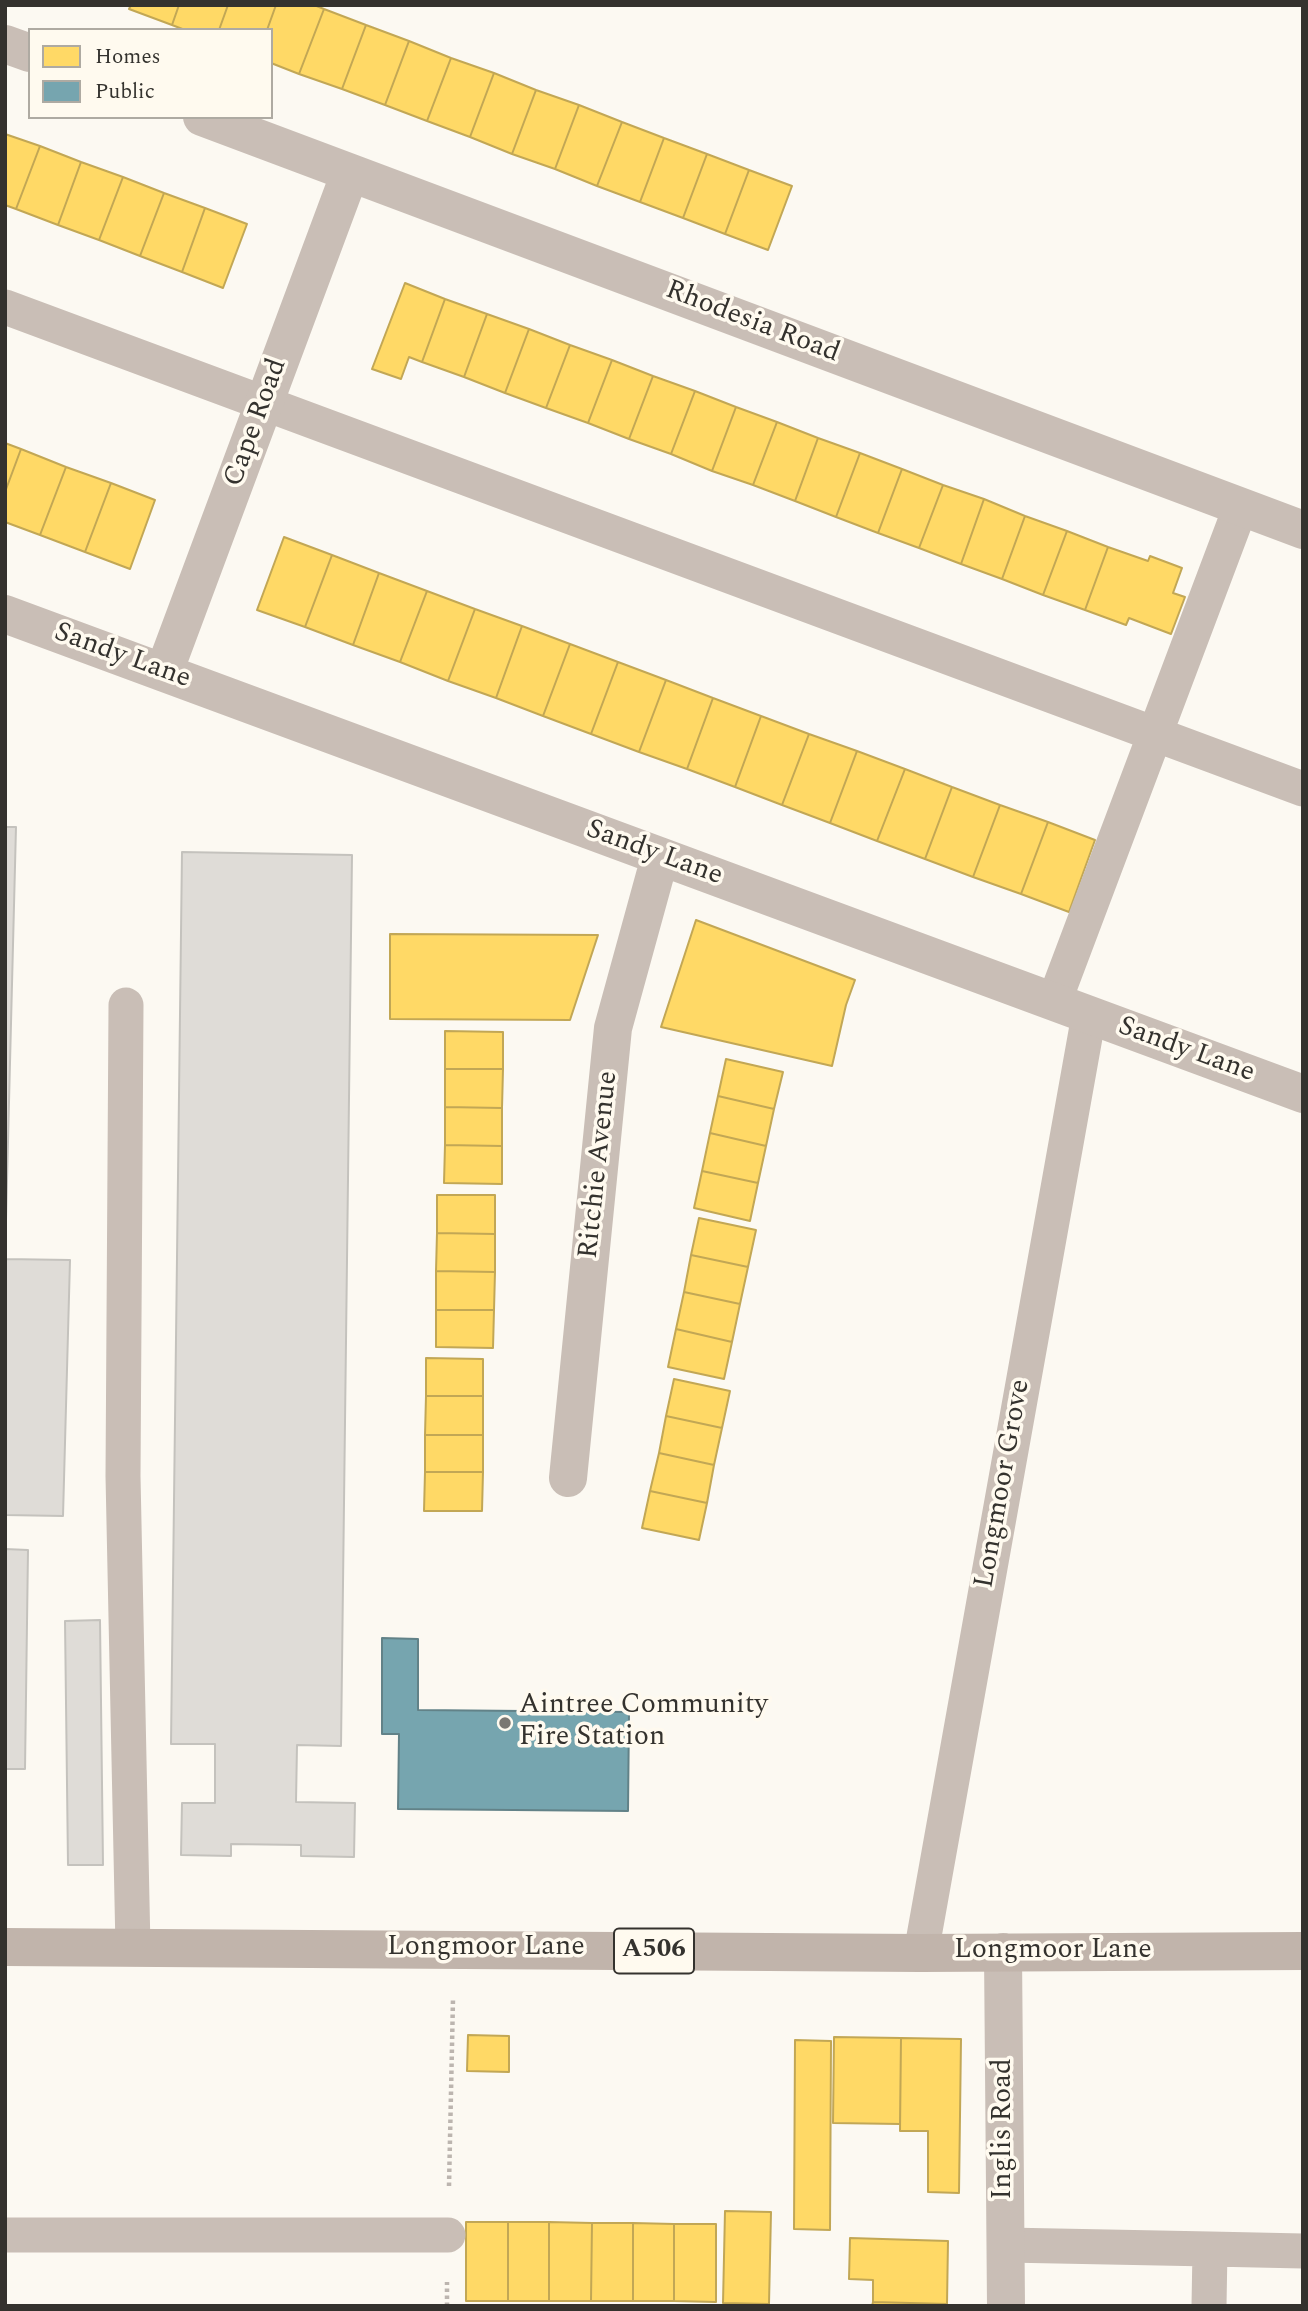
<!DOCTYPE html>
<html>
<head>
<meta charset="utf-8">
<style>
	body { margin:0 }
	#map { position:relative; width:1308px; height:2311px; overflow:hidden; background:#fcf9f2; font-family:Spectral,serif }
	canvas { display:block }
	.frame { position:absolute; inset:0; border:7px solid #34322e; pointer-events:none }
	.legend { position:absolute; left:28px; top:28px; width:245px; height:91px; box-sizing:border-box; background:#fffaef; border:2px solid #aeaaa2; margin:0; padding:9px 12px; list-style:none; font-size:21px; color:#34322e }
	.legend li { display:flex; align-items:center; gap:14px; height:35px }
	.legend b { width:35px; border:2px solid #aeaaa2 }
</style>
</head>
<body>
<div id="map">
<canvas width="1308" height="2311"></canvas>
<div class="frame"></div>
<ul class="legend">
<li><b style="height:19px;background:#ffd966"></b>Homes</li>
<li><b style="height:19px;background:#76a5af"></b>Public</li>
</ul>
</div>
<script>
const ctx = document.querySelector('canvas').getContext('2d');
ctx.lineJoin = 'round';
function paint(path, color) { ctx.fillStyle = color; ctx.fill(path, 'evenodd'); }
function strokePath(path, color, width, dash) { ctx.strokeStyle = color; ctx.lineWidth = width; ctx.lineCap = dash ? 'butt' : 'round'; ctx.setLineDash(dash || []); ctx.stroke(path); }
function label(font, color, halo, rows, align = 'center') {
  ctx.font = font + ' Spectral,serif'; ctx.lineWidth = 7; ctx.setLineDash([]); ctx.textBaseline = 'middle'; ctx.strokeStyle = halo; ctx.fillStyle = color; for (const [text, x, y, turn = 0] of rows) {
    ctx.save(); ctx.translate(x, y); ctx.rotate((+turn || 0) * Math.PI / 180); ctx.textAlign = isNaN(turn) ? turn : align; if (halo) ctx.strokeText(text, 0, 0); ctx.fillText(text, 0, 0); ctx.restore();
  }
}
const homes = new Path2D(`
	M131,5H179L172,25L129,9Z
	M179,5H228L219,30H185L172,25Z
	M228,5H276L267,30H219Z
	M276,5H314L324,9L299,74L271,63V30H267Z
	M324,9L366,25L342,89L299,74Z
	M366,25L409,41L385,105L342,89Z
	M409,41L451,58L427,121L385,105Z
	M451,58L494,73L470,137L427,121Z
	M494,73L536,90L512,154L470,137Z
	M536,90L579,105L555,169L512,154Z
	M579,105L622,122L597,186L555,169Z
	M622,122L664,138L640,202L597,186Z
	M5,134L40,146L16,209L5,205Z
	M664,138L707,154L683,218L640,202Z
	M40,146L81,162L58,225L16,209Z
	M707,154L749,170L725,234L683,218Z
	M81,162L123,177L99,240L58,225Z
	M749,170L792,186L768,250L725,234Z
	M123,177L164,193L140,256L99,240Z
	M164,193L205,208L182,272L140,256Z
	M205,208L247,224L223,288L182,272Z
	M405,283L445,299L422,362L409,357L401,379L372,369Z
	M445,299L487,314L464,377L422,362Z
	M487,314L529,329L505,393L464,377Z
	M529,329L570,345L546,408L505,393Z
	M570,345L612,360L588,423L546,408Z
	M612,360L653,376L629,439L588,423Z
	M653,376L695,391L671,454L629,439Z
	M695,391L736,407L712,471L671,454Z
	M736,407L777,422L753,485L712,471Z
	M777,422L818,438L795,501L753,485Z
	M818,438L860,453L836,517L795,501Z
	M5,443L21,449L5,492Z
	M21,449L66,467L40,535L5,522V492Z
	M860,453L902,469L878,533L836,517Z
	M66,467L111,483L85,552L40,535Z
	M902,469L943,485L919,548L878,533Z
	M111,483L155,500L130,569L85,552Z
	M943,485L984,499L961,564L919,548Z
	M984,499L1025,516L1002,579L961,564Z
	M1025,516L1067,531L1043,595L1002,579Z
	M1067,531L1108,547L1085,610L1043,595Z
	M284,537L332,555L305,627L257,610Z
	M1108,547L1148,561L1150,556L1182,568L1173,593L1185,597L1171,634L1129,618L1126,625L1085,610Z
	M332,555L379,573L353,645L305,627Z
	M379,573L427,591L400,662L353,645Z
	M427,591L475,609L448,681L400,662Z
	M475,609L522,626L496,698L448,681Z
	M522,626L570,644L543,716L496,698Z
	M570,644L618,662L591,734L543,716Z
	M618,662L666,680L639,752L591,734Z
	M666,680L713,698L687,769L639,752Z
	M713,698L761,716L735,787L687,769Z
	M761,716L809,734L782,805L735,787Z
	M809,734L857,751L830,823L782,805Z
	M857,751L905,769L877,841L830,823Z
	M905,769L952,787L925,859L877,841Z
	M952,787L1000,805L973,877L925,859Z
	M1000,805L1048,822L1021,894L973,877Z
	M1048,822L1095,840L1069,912L1021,894Z
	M696,920L855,980L846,1005L832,1066L661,1027Z
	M390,934L598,935L570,1020L390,1019Z
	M445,1031L503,1032V1069H445Z
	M726,1059L783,1072L774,1109L718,1096Z
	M445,1069H503L502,1108L445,1107Z
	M718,1096L774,1109L766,1146L710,1133Z
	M445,1107L502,1108V1146L445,1145Z
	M710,1133L766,1146L758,1183L702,1171Z
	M445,1145L502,1146V1184L444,1183Z
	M702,1171L758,1183L750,1221L694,1208Z
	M437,1195H495V1234L437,1233Z
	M699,1218L756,1230L748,1267L691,1255Z
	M437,1233L495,1234V1272L436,1271Z
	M691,1255L748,1267L740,1304L684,1292Z
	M436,1271L495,1272L494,1310H436Z
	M684,1292L740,1304L732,1342L676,1329Z
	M436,1310H494L493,1348L436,1347Z
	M676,1329L732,1342L724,1379L668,1367Z
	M426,1358L483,1359V1396H426Z
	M674,1379L730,1391L722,1428L666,1416Z
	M426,1396H483V1435H425Z
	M666,1416L722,1428L714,1465L659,1453Z
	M425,1435H483V1472H425Z
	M659,1453L714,1465L707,1503L650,1491Z
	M425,1472H483L482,1511H424Z
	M650,1491L707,1503L699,1540L642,1528Z
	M468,2035L509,2036V2072L467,2071Z
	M834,2037L901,2038L900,2124L833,2123Z
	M901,2038L961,2039L959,2193L928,2192V2131H900Z
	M795,2040L831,2041L830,2230L794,2229Z
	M725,2211L771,2212L769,2304L723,2303Z
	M466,2222H508V2301H466Z
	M508,2222H549V2301H508Z
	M549,2222L592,2223L591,2301H549Z
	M592,2223H633V2301H591Z
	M633,2223L674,2224V2301H633Z
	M674,2224H716V2302L674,2301Z
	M850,2238L948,2241L947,2304L873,2302V2280L849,2279Z
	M873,2302L947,2304L946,2306H872Z`);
const public = new Path2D(`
	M382,1638L418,1639V1710L629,1712L628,1811L398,1809L399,1734H382Z`);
const building = new Path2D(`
	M5,827H16L5,1259Z
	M182,852L352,855L341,1746L297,1745L296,1802L355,1803L354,1857L301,1856V1845L231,1844V1856L181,1855L182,1803H215V1744H171Z
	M5,1259L70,1260L63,1516L5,1515Z
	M5,1549L28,1550L25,1769H5Z
	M100,1620L103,1865H68L65,1621Z`);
const path = new Path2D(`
	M449,2186L453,1999
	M447,2306V2282`);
const lane = new Path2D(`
	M5,307L1303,789
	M1054,1002L1241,506
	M126,1005L123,1476L133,1948
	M921,1953L1089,1015
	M5,2235H448
	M1006,2245L1210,2249L1209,2306
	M1210,2249L1303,2251`);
const street = new Path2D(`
	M5,44L30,53
	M202,117L1303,530
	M5,614L1303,1094
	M164,672L350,173
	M568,1478L613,1028L660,857
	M1003,1952L1006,2306`);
const primary = new Path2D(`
	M5,1947L921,1953L1303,1951`);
const markers = [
	[505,1723,7,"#7a7873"]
];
const shields = [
	[654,1951,80]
];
const shieldNames = [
	["A506",654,1951]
];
const streetNames = [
	["Rhodesia Road",752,323,21],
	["Cape Road",257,423,-70],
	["Sandy Lane",122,657,20],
	["Sandy Lane",654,854,20],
	["Sandy Lane",1186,1051,20],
	["Ritchie Avenue",600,1165,-84],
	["Longmoor Grove",1004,1484,-80],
	["Longmoor Lane",486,1949],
	["Longmoor Lane",1053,1952],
	["Inglis Road",1005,2129,-90]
];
const poiNames = [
	["Aintree Community",519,1707],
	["Fire Station",519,1739]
];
paint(homes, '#ffd966');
strokePath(homes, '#c2a755', 2);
paint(public, '#76a5af');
strokePath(public, '#628288', 2);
paint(building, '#dfdcd7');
strokePath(building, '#c4c2bd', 2);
strokePath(path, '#bcb5af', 4.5, [3.5, 3.5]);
strokePath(lane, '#c9beb6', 35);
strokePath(street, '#c9beb6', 38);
strokePath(primary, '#c1b4ab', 38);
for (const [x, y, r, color] of markers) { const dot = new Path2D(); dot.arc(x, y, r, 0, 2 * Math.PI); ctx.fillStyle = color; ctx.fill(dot); strokePath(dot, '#fffaef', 2.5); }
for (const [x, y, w] of shields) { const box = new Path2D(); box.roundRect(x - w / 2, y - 22.5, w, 45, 5); ctx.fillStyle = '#fffaef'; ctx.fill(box); strokePath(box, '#34322e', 2); }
label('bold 26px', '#34322e', null, shieldNames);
label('28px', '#34322e', '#fffaef', streetNames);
label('28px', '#34322e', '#fffaef', poiNames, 'left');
</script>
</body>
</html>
